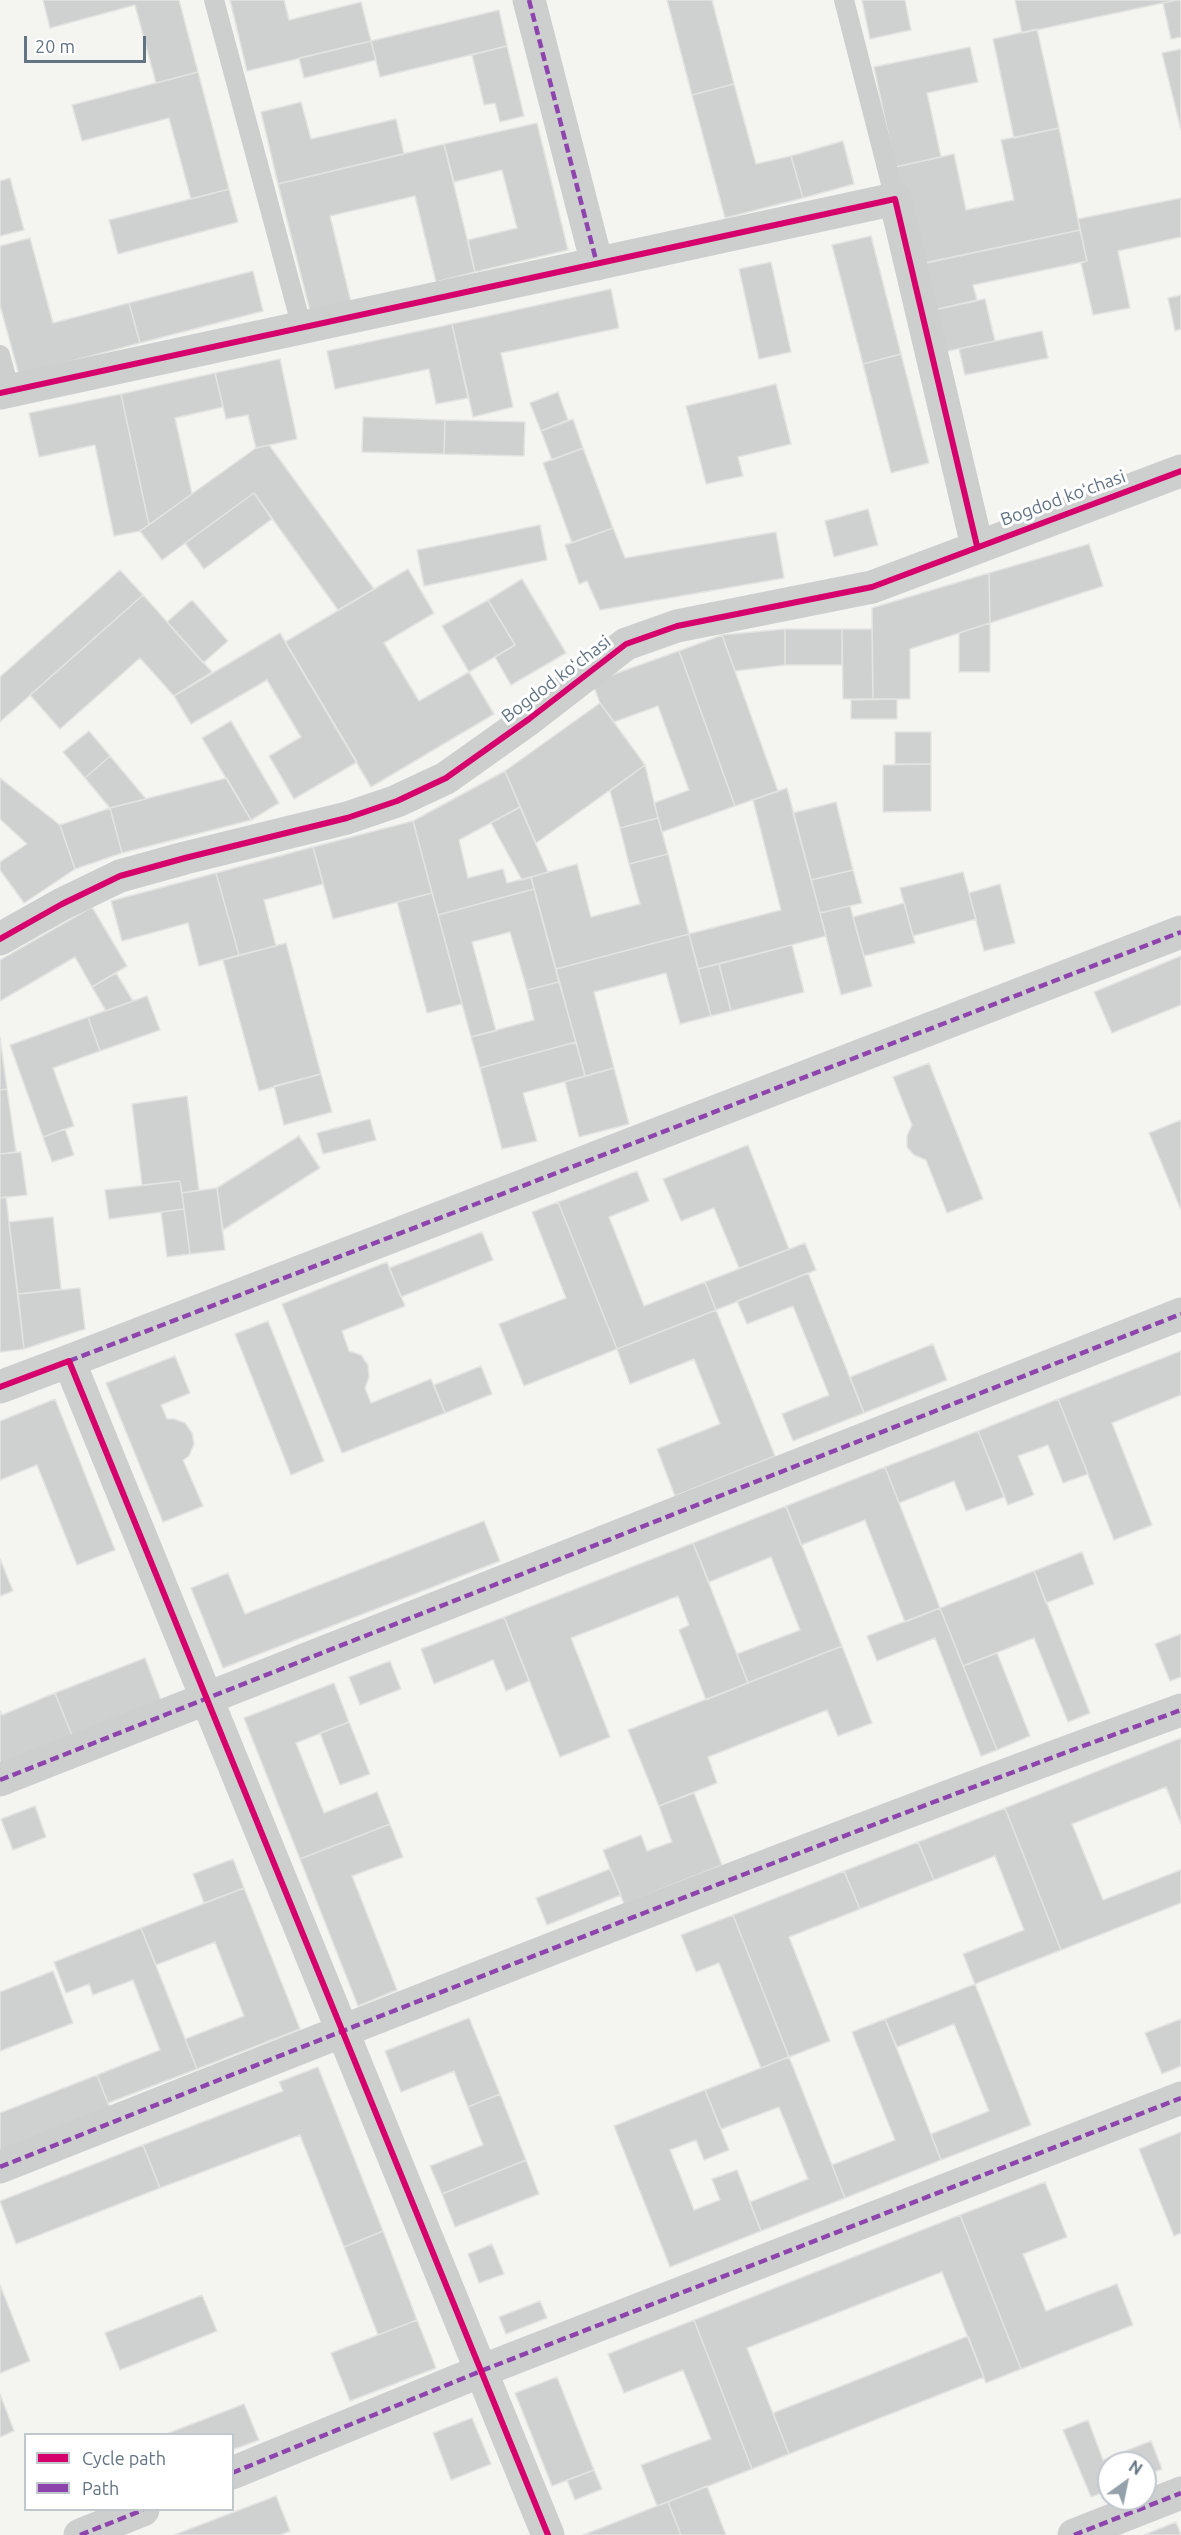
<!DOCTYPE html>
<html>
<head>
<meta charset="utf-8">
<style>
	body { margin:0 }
	#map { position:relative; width:1181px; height:2535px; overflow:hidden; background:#f4f4f1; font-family:Ubuntu,sans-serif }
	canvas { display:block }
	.legend { position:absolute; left:24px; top:2433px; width:210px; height:78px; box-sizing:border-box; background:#fff; border:2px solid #c0c7cd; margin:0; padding:8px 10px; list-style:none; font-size:18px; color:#627483 }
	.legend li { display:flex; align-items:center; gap:12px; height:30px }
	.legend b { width:30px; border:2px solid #c0c7cd }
	.north { position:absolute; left:1097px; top:2451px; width:60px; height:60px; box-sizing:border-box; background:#fff; border:2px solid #c0c7cd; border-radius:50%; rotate:33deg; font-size:16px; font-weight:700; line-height:24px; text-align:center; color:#627483 }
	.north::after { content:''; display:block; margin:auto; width:21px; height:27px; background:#95a1aa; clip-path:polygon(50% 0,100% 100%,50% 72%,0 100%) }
	.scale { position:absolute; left:24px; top:36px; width:122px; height:27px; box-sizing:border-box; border:3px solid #627483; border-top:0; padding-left:8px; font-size:18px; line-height:21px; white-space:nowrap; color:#627483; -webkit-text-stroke:4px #fff; paint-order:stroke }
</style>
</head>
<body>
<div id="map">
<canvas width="1181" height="2535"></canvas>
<ul class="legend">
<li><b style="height:8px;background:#d6006c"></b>Cycle path</li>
<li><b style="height:8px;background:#8e44ad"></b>Path</li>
</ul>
<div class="north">N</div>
<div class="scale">20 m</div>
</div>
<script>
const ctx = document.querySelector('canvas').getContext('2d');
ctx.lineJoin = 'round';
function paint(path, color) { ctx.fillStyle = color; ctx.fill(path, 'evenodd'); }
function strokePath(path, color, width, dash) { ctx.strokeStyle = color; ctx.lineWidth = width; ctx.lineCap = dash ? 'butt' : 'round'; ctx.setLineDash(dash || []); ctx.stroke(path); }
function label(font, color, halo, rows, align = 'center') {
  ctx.font = font + ' Ubuntu,sans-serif'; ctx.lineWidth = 6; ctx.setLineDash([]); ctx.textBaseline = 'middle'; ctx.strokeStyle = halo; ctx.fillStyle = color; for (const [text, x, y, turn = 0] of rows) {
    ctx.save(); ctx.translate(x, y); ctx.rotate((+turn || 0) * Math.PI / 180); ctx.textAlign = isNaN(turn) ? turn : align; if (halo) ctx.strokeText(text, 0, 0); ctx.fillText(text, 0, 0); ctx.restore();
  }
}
const building = new Path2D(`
	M43,0H179L198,72L156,83L135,5L50,28Z
	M230,0H284L289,20L361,2L371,41L247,71Z
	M667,0H712L734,84L692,95Z
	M862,0H905L911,30L870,39Z
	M1015,0H1177L1022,33Z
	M1177,0H1181V37L1171,39L1163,3Z
	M499,10L507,46L380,77L371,41Z
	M1037,29L1059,128L1014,138L993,39Z
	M371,41L376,60L304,78L299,58Z
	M507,46L524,116L500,122L495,103L484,105L472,55Z
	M970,47L978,82L927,93L941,157L895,167L874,67Z
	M1181,49V130L1162,53Z
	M198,72L229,189L191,199L169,118L82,141L72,105Z
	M734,84L756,164L791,156L803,198L725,218L692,95Z
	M301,102L311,139L396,119L404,154L278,184L261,112Z
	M537,123L568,250L475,272L468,240L517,228L502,170L454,182L444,144Z
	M1059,128L1080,230L917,265L895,167L954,154L966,210L1014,200L1001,140Z
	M843,141L854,184L803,198L791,156Z
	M444,144L475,272L436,282L415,196L330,216L351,302L310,311L278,184Z
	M10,178L24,230L0,236V181Z
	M229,189L238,222L118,254L109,220Z
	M1181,198V237L1118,251L1130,308L1093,315L1081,263L1087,261L1078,219Z
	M1080,230L1087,261L973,285L977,300L934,310L924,263Z
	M871,236L901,354L863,364L832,245Z
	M30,238L53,323L129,303L140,343L19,375L0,305V246Z
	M771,262L791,352L759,359L739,269Z
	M253,271L263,311L140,343L129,303Z
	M611,289L619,328L501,353L513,407L473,417L452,324Z
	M1181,295V329L1175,331L1168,298Z
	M985,299L995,341L944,352L934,310Z
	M452,324L468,398L436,404L429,369L335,389L327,351Z
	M1042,331L1048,358L965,375L959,349Z
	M901,354L929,463L891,473L863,364Z
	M280,359L297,439L256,448L248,415L226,419L215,373Z
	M215,373L223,407L175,418L192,494L149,525L121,394Z
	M776,384L791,444L738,457L743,476L706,484L686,406Z
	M558,392L568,420L541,431L530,403Z
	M121,394L149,525L140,531L114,536L95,445L39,457L29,413Z
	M363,417L445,420L444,454L362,452Z
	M573,419L583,448L552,460L541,431Z
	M445,420L525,422L524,456L444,454Z
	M269,445L374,589L338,610L254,493L162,560L140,531L256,448Z
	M583,448L613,528L572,543L543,463Z
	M254,493L272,519L204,569L185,543Z
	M868,509L878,545L834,557L825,521Z
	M540,525L547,560L424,586L417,550Z
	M613,528L625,558L776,532L784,578L600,610L587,581L579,584L565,545Z
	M1089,544L1103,586L990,623L989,573Z
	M408,569L434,613L384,643L419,701L469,672L494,714L371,787L285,642Z
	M120,570L143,595L0,722V677Z
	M989,573L990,623L910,649V699H873L872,608Z
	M522,579L566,653L511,685L495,657L515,645L488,600Z
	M143,595L212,672L174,696L140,658L60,729L30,695Z
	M192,600L228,641L203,663L167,622Z
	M488,600L515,645L469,672L442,626Z
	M990,623V672H959V633Z
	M785,629V665L735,671L722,635Z
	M785,629H842V665H785Z
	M842,629H872L873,699H843Z
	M280,633L357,762L294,799L269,756L301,737L267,680L191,724L174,696Z
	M722,635L778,791L735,806L679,651Z
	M679,651L735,806L662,832L654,803L689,790L658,706L614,722L600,703L592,682Z
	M897,699V719H851V700Z
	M600,703L645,765L536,843L505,771Z
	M231,721L279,803L251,820L202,738Z
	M89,731L110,756L85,778L63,752Z
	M895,732H931V764H895Z
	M110,756L146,799L110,808L85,778Z
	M931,764V811L883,812V765Z
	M645,765L658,818L620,828L610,791Z
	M505,771L520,807L459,840L468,878L503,869L507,883L531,877L534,889L438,915L413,821Z
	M0,778L60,825L75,869L24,903L0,870V862L27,844L0,819Z
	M227,778L251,820L122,853L110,808Z
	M787,788L826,936L698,969L689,934L781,910L753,800Z
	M836,802L853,870L811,880L793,813Z
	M520,807L548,872L522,880L491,823Z
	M110,808L122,853L75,869L60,825Z
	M658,818L668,854L629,864L620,828Z
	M413,821L432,893L333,919L313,847Z
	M313,847L323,884L264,900L276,946L239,955L216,873Z
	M668,854L689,934L556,969L531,877L577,864L591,917L640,904L629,864Z
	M853,870L862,903L820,913L811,880Z
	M963,872L976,919L913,936L900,888Z
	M216,873L239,955L199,966L188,923L122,941L111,901Z
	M1000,884L1015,943L984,951L969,893Z
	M534,889L559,982L527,990L510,932L472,942L496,1031L471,1037L438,915Z
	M432,893L462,1004L427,1013L397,902Z
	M904,903L915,943L864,956L853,917Z
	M850,906L872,986L841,995L820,913Z
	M92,907L127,966L92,987L75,957L0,1001V960Z
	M689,934L711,1016L680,1024L666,973L594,992L614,1068L585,1076L556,969Z
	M286,943L321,1074L259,1091L223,960Z
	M792,945L804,992L731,1011L719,964Z
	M1181,956V1005L1112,1033L1094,992Z
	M719,964L731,1011L711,1016L698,969Z
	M116,973L133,1001L106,1011L92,987Z
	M559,982L576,1042L480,1068L471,1037L534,1020L527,990Z
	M147,996L160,1030L100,1051L88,1017Z
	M88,1017L100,1051L53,1068L74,1126L43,1137L10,1045Z
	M0,1037L7,1089L0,1090Z
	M576,1042L585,1076L523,1093L537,1141L502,1149L480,1068Z
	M929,1063L983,1199L947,1213L926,1160L914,1155L907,1147V1136L912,1125L893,1077Z
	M614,1068L629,1124L579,1137L565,1082Z
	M321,1074L332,1112L284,1125L274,1086Z
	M7,1089L16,1152L0,1154V1090Z
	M187,1096L199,1190L182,1193L180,1181L142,1185L132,1104Z
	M370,1119L376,1140L323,1154L317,1133Z
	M1181,1120V1210L1149,1133Z
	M65,1129L74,1155L52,1162L43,1137Z
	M299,1136L320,1168L223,1230L217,1188Z
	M748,1145L789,1249L739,1268L714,1208L681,1221L663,1179Z
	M21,1152L27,1195L0,1198V1154Z
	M637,1171L649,1201L609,1217L644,1306L705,1282L716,1310L617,1349L558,1202Z
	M180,1181L184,1209L109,1219L105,1190Z
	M217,1188L225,1250L190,1254L182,1193Z
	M6,1197L24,1349L0,1352V1198Z
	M558,1202L617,1349L524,1386L499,1324L566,1298L532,1212Z
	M184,1209L190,1254L167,1257L161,1212Z
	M53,1217L61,1289L18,1294L9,1222Z
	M482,1232L493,1260L401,1297L389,1268Z
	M805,1243L816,1270L716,1310L705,1282Z
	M387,1262L405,1306L342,1331L349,1351L361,1355L368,1365L369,1377L365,1388L371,1403L431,1379L445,1413L342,1453L282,1304Z
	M808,1273L864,1413L793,1441L782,1414L829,1395L793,1306L747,1324L737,1301Z
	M80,1288L85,1329L24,1349L18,1294Z
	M716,1310L775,1456L675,1496L657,1449L720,1424L694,1359L630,1384L617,1349Z
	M268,1321L324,1461L291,1475L235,1334Z
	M933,1344L947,1380L864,1413L850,1377Z
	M1181,1351V1395L1112,1423L1152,1525L1114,1540L1058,1399Z
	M175,1356L190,1393L161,1405L167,1419H174L185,1423L192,1433L194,1444L189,1456L183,1460L203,1506L163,1522L106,1383Z
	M481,1366L492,1394L445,1413L434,1385Z
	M55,1399L115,1550L77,1565L37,1465L0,1480V1421Z
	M1058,1399L1088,1474L1063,1483L1048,1445L1018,1456L1034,1495L1008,1505L978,1431Z
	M978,1431L1004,1497L966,1511L954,1481L899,1503L885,1467Z
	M885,1467L940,1608L905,1622L865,1520L801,1545L786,1506Z
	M786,1506L842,1646L748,1683L737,1654L800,1630L771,1557L709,1582L693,1543Z
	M484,1521L500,1561L223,1668L191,1588L228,1573L245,1614Z
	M693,1543L748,1683L706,1700L679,1630L689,1625L678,1596L571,1638L610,1737L560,1757L504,1617Z
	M1082,1552L1094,1584L1046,1603L1034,1571Z
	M0,1559L13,1591L0,1596Z
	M1034,1571L1090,1713L1068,1722L1034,1638L963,1666L940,1608Z
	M940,1608L997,1750L981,1756L935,1638L877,1661L867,1636Z
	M504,1617L529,1681L506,1691L493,1660L434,1684L421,1649Z
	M1181,1634V1677L1170,1681L1155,1644Z
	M842,1646L872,1723L838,1736L827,1710L708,1757L717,1783L659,1806L628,1730Z
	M997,1653L1030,1736L997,1750L963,1666Z
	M145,1658L162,1703L73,1738L55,1693Z
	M390,1661L401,1689L360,1705L349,1677Z
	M334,1683L349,1722L296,1743L324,1813L377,1792L390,1824L300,1859L244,1718Z
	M55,1693L73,1738L0,1766V1711L2,1715Z
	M349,1722L370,1774L340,1785L320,1733Z
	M1181,1738V1824L1166,1787L1072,1824L1103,1900L1181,1870V1903L1061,1950L1005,1808Z
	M694,1793L722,1865L624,1904L603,1850L641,1835L647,1851L672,1842L659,1806Z
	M35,1806L46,1837L13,1850L1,1819Z
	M1005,1808L1061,1950L975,1984L963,1954L1024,1930L995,1856L934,1880L918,1842Z
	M390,1824L403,1857L352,1876L397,1990L358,2006L300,1859Z
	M918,1842L934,1880L860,1909L844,1871Z
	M233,1859L244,1888L204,1903L193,1874Z
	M610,1869L621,1895L547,1925L536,1898Z
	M844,1871L860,1909L789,1937L830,2041L789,2057L733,1915Z
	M244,1888L300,2029L197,2069L185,2039L244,2016L215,1942L156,1965L141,1928Z
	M733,1915L789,2057L761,2068L719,1963L696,1972L681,1935Z
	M141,1928L197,2069L108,2103L97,2075L160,2050L133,1980L93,1995L89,1984L66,1993L54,1962Z
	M53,1971L73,2023L0,2051V1992Z
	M975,1984L1031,2125L941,2160L931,2134L989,2111L954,2024L897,2047L885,2019Z
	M469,2018L500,2094L468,2107L454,2071L401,2092L385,2051Z
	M885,2019L941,2160L845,2198L832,2165L895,2140L852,2032Z
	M1181,2019V2066L1162,2074L1145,2033Z
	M789,2057L845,2198L761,2231L750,2202L808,2179L779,2107L721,2129L705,2090Z
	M318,2067L383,2231L344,2247L300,2135L160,2188L143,2145L283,2091L279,2082Z
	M97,2075L110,2108L0,2151V2113Z
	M705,2090L729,2150L704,2160L696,2140L670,2150L694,2210L720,2200L712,2179L737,2170L761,2231L670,2267L614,2126Z
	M500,2094L526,2160L442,2194L430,2166L483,2145L468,2107Z
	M1181,2132V2233L1174,2236L1139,2149Z
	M143,2145L160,2188L16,2244L0,2201Z
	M526,2160L539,2194L455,2227L442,2194Z
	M1045,2182L1067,2237L1023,2254L1046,2311L1117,2284L1133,2325L1021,2369L960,2215Z
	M960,2215L1021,2369L986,2383L942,2272L747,2348L789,2454L752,2469L694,2320Z
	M383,2231L417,2320L378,2335L344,2247Z
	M492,2244L504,2274L479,2283L468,2254Z
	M0,2285L30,2361L0,2373Z
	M202,2295L217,2331L120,2370L105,2333Z
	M540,2301L547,2318L506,2334L499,2317Z
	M417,2320L436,2368L350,2401L331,2353Z
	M694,2320L752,2469L657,2506L641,2465L711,2439L683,2370L624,2393L608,2354Z
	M968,2336L984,2377L789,2454L773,2413Z
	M557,2377L594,2470L552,2486L515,2393Z
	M0,2394L14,2431L0,2437Z
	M244,2404L259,2440L232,2450V2434H166Z
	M472,2418L491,2464L451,2480L433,2433Z
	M1088,2420L1103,2460L1151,2441L1162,2469L1145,2476V2463H1109V2490L1091,2497L1063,2430Z
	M594,2470L602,2489L575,2500L567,2480Z
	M707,2486L726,2535H681L668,2502Z
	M276,2496L290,2531L280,2535H174Z
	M668,2502L681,2535H583L657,2506Z
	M1176,2522L1181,2535H1144Z`);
const service = new Path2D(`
	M214,0L302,328
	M844,0L895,199
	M0,355L10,391`);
const minor = new Path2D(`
	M529,0L597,264
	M0,393L895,199L977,546
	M0,939L62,904L120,876L185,858L347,818L397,801L446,778L529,719L626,644L677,626L872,587L1181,471
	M69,1361L1181,932
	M0,1387L69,1361L548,2535
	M0,1780L1181,1314
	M0,2167C392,2011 785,1855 1181,1710
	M232,2473L481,2371L1181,2098
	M80,2535L143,2510
	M1074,2535L1181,2493`);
const quiet = new Path2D(`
	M529,0L597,264
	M69,1361L1181,932
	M0,1780L1181,1314
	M0,2167C392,2011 785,1855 1181,1710
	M232,2473L481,2371L1181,2098
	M80,2535L143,2510
	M1074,2535L1181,2493`);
const cycleway = new Path2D(`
	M0,393L895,199L977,546
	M0,939L62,904L120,876L185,858L347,818L397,801L446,778L529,719L626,644L677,626L872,587L1181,471
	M0,1387L69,1361L548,2535`);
const streetNames = [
	["Bogdod koʻchasi",1063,498,-20],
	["Bogdod koʻchasi",556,679,-37]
];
paint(building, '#cfd0d0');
strokePath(building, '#e3e3e1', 1.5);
strokePath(service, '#cdcece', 20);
strokePath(minor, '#cdcece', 33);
strokePath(quiet, '#8e44ad', 4.5, [9, 4.5]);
strokePath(cycleway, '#d6006c', 6);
label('18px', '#627483', '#fff', streetNames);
</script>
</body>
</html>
